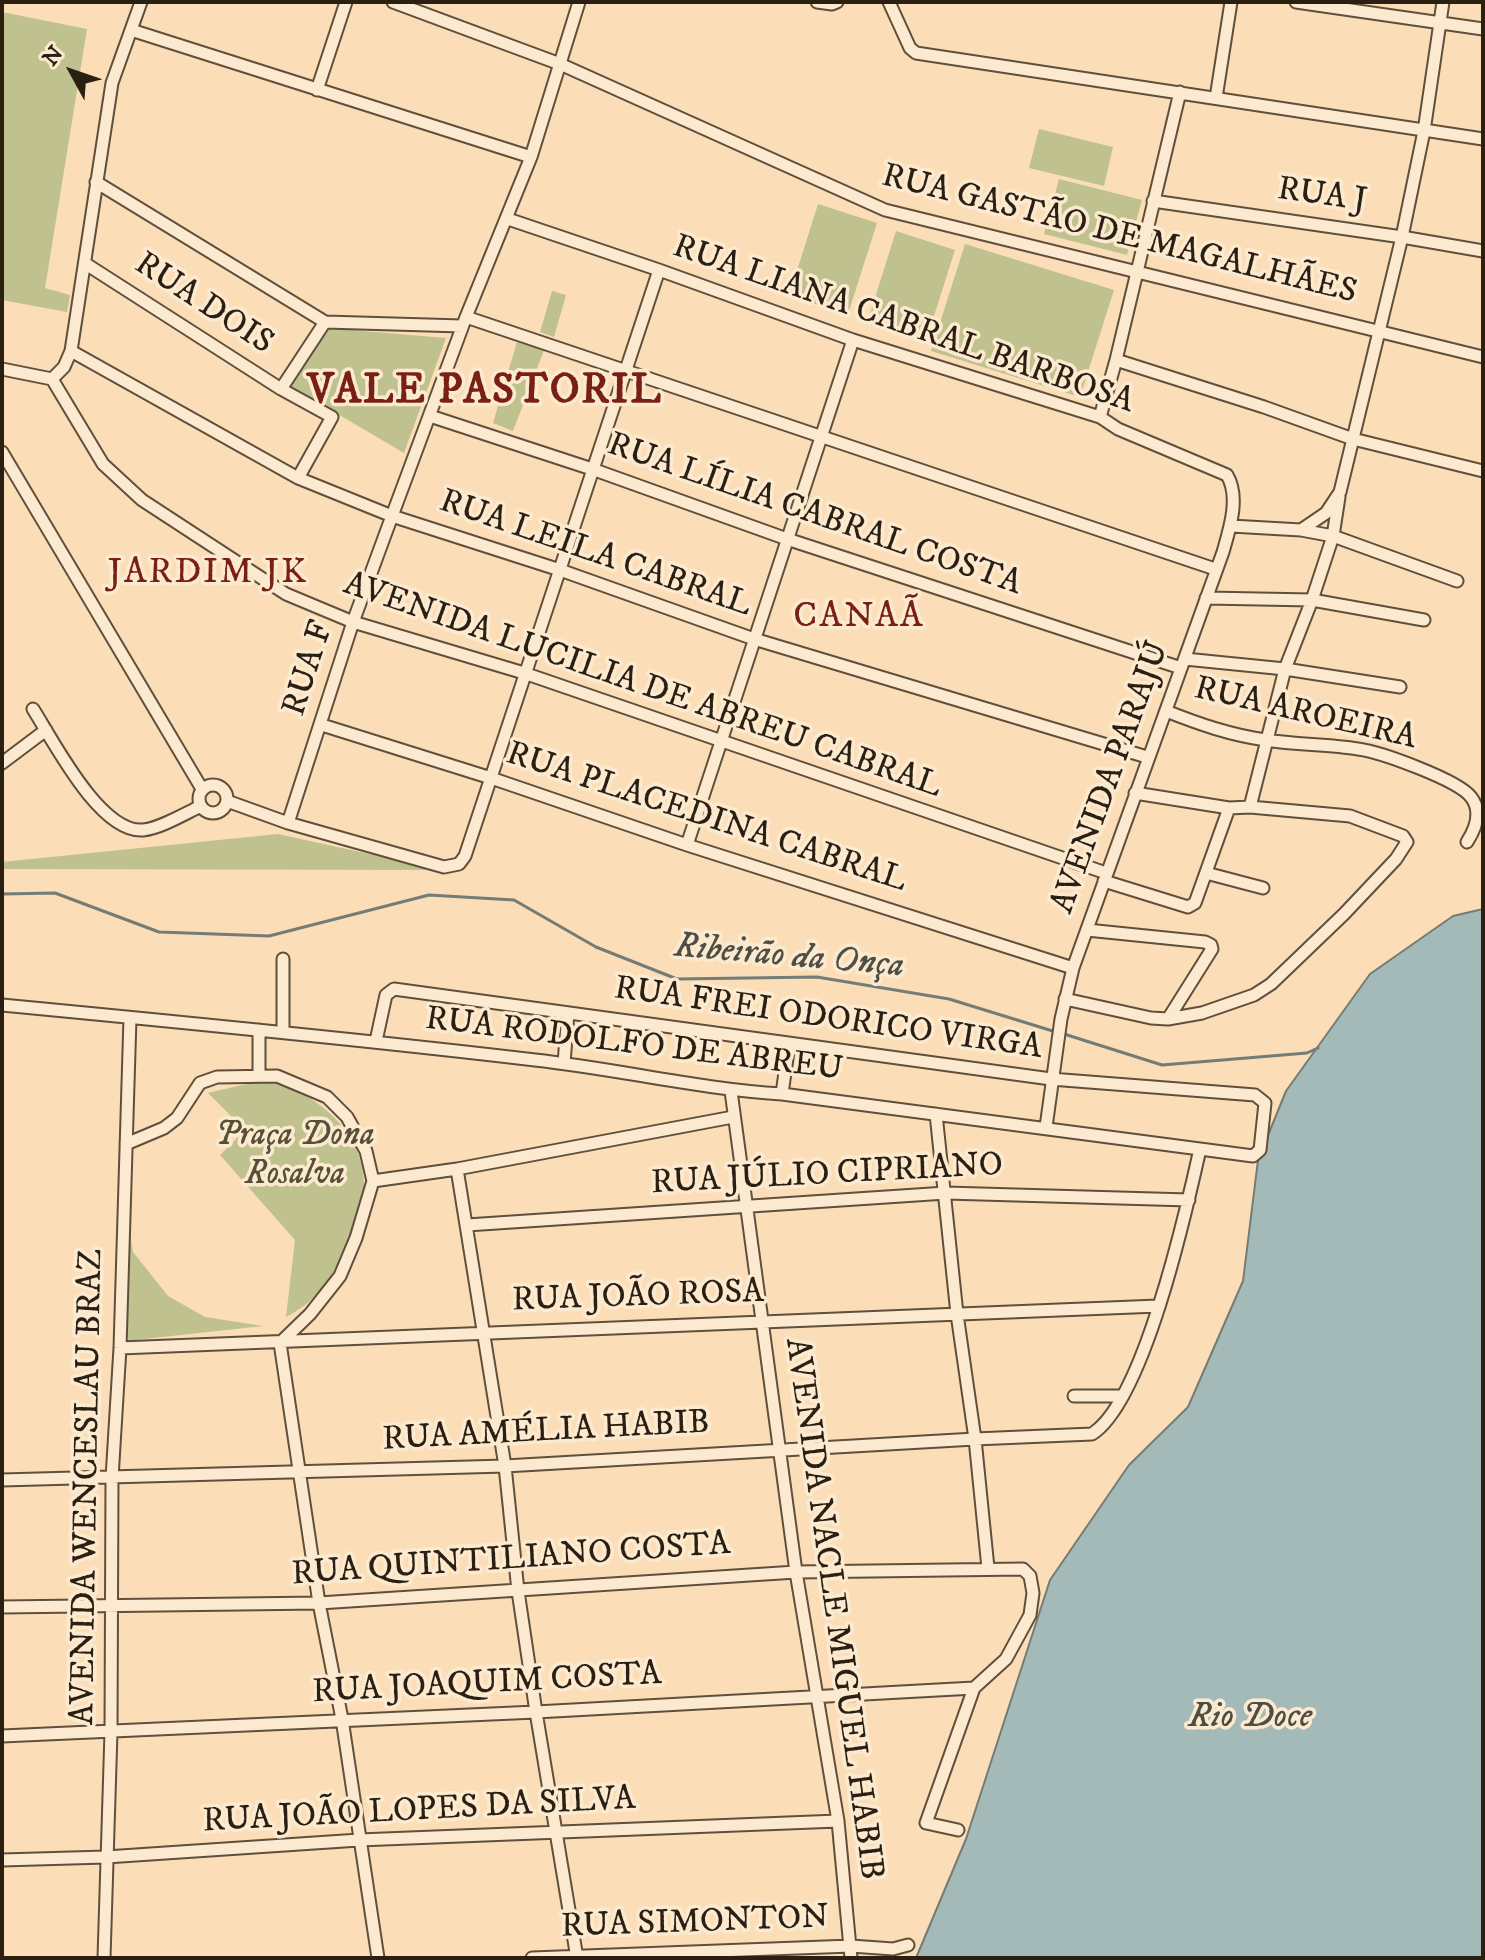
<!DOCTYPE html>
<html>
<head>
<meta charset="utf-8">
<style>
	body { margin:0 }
	#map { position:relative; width:1485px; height:1960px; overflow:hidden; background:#fbdeb7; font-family:"IM FELL DW Pica",serif }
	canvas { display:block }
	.frame { position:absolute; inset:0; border:4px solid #2b1f12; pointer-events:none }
	.north { position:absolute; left:32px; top:32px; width:80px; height:80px; -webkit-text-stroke:6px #fcead0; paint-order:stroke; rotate:310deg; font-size:22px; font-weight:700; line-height:32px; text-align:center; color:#2b1f12 }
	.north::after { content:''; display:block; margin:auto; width:28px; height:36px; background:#2b1f12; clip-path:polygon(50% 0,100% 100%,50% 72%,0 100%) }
</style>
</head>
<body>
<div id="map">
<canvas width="1485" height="1960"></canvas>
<div class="frame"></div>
<div class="north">N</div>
</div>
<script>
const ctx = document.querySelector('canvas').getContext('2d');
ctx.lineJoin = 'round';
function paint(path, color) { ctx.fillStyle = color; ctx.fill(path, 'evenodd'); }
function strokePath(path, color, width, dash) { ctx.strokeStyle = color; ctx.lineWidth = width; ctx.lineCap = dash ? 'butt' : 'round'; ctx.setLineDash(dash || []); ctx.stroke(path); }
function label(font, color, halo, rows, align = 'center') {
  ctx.font = font + ' "IM FELL DW Pica",serif'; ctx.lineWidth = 7; ctx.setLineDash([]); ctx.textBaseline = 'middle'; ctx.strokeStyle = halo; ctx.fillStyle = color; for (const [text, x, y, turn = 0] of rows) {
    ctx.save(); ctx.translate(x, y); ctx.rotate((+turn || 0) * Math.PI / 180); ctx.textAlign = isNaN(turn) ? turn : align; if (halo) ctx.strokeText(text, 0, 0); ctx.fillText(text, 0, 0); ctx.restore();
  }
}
const green = new Path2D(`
	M2,12L87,29L45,288L70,295L67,312L2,300Z
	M1039,129L1113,147L1104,186L1029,168Z
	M1059,179L1142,200L1127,255L1044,234Z
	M818,204L877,223L848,314L789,296Z
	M896,231L955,250L926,341L867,323Z
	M965,244L1114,290L1080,397L931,351Z
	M552,291L566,295L554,337L540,332Z
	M328,328L446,338L404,453L290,386Z
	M517,342L544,350L513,431L493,423Z
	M278,834L442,870L2,869V862Z
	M259,1081C309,1085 364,1130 364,1184C364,1196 359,1209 355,1220C342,1261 326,1297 286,1317L295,1240L220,1155L245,1130L208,1093Z
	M129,1229L133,1252L168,1296L205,1317L263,1326L126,1341Z`);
const water = new Path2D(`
	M1483,909V1958H916L966,1839L1050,1580L1129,1465L1188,1407L1243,1281L1258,1160L1286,1091L1370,974L1453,916Z`);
const stream = new Path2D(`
	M2,894L55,893L159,932L269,936L429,895L514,900L596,947L677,979L817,977L949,999L1056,1032
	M1064,1034L1162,1065L1307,1053L1318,1048`);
const minor = new Path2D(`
	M393,2L560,64L885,210L1483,357
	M817,2L832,4L837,2
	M889,2L910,48L916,53L1483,139
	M1296,2L1483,29
	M131,30L531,157
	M317,90L346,2
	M1216,98L1231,2
	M96,182L325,322L462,326
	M1153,201L1402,237L1483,251
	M508,219L659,270L853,340L1100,417L1118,429L1227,475C1240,497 1230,528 1223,552L1073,968L1061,1019L1046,1127
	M86,264L281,389L332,417L298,478
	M466,317L1215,569
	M71,351L298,478L392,516L560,570L754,639L1147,757
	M1116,360L1264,407L1353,439L1483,471
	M2,369L52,379
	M52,379L103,464L142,500L286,594L353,622L524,673L1106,873
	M52,379L64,367L71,351L112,83L141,2
	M281,389L325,322
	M430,416L592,469L787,539L1181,668
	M1100,417L1116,360L1180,92
	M2,452L202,789
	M1231,526L1301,530L1333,536L1457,581
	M1301,530L1326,513L1340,492L1402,237L1424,131L1443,2
	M1206,598L1312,600L1424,620
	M1185,659L1285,669L1400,687
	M33,709C54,742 100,833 143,830C161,828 184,814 201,806
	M1166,711C1199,724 1230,735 1266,740C1297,745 1328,744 1358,749C1381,752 1458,780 1471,797C1482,811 1476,828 1467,842
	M322,725L491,778L687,845L1073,968
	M2,763L46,730
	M199 799a14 14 0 1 1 28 0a14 14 0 1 1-28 0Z
	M227,801L288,823L444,867L459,864L465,856L659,270
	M1250,807L1285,669L1312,600L1333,536L1339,497
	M288,823L353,622L392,516L466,317L531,157L579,2
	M687,845L853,340
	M1206,873L1263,888
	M1104,881L1188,907L1195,903L1229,808
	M1087,930L1205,942L1211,945L1212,949L1168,1019
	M283,959V1032
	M1065,999L1151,1018L1168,1019L1202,1013L1254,995L1271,984L1344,914L1396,859L1407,842L1403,836L1350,816L1250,807L1229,808L1135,793
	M2,1005C180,1022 358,1039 535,1060C618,1069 699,1089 782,1094L1253,1156L1260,1150L1265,1103L1255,1095L1051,1079L394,989L386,995L376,1041
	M259,1030V1075
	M564,1063L568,1013
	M731,1091L796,1572L838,1821L851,1958
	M782,1094L789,1044
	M936,1114L957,1314L975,1439L988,1568
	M126,1144L164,1128L177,1118L200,1083L217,1077L277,1076L327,1097L347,1117L366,1151L373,1181L356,1238L340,1276L310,1314L280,1343L319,1603L342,1719L378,1958
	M457,1169L505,1466L518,1591L536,1712L577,1958
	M373,1181L457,1169L733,1117
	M467,1225L946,1193L1189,1200
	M120,1348L1158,1306
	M1074,1396H1123
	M2,1480L505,1466L975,1439L1092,1434C1144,1401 1186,1212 1200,1149
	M2,1607L319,1603L796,1572L1023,1569L1030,1576L1033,1593L1030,1615L1006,1659L974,1688L926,1823L958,1830
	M2,1736L536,1712L974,1688
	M2,1860L106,1857L359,1840L838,1821
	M104,1958L111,1732L112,1478L120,1348L130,1018
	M532,1958L851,1946L893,1949L908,1945`);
const streetNames = [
	["RUA J",1322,197,8],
	["RUA GASTÃO DE MAGALHÃES",1119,236,14],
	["RUA DOIS",203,305,33],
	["RUA LIANA CABRAL BARBOSA",903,326,19],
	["RUA LÍLIA CABRAL COSTA",814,516,19],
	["RUA LEILA CABRAL",595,555,19],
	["RUA F",310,669,-72],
	["AVENIDA LUCILIA DE ABREU CABRAL",642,687,19],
	["RUA AROEIRA",1305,715,13],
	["AVENIDA PARAJÚ",1112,778,-70],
	["RUA PLACEDINA CABRAL",706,819,18],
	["RUA FREI ODORICO VIRGA",828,1020,8],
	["RUA RODOLFO DE ABREU",634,1046,7],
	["RUA JÚLIO CIPRIANO",827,1176,-3],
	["RUA JOÃO ROSA",638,1298,-2],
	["RUA AMÉLIA HABIB",546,1433,-3],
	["AVENIDA WENCESLAU BRAZ",89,1487,-89],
	["RUA QUINTILIANO COSTA",511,1561,-4],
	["AVENIDA NACLE MIGUEL HABIB",832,1609,82],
	["RUA JOAQUIM COSTA",487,1685,-3],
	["RUA JOÃO LOPES DA SILVA",419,1812,-3],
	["RUA SIMONTON",695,1924,-2]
];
const parkNames = [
	["Praça Dona",295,1137],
	["Rosalva",295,1176]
];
const neighbourhoodNames = [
	["JARDIM JK",208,575],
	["CANAÃ",859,619]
];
const waterNames = [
	["Ribeirão da Onça",789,958,5],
	["Rio Doce",1250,1719]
];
const districtNames = [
	["VALE PASTORIL",485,393]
];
paint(green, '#bfc18e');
paint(water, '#a3bab9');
strokePath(water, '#737c76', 2);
strokePath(stream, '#737c76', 3);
strokePath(minor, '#5f4f3b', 15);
strokePath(minor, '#fcead0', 11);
label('34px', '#2b1f12', '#fcead0', streetNames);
label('italic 34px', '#575037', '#fcead0', parkNames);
ctx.letterSpacing = '2px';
label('36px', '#7a1f14', '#fcead0', neighbourhoodNames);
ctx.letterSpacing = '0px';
label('italic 36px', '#4f4e44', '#fcead0', waterNames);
ctx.letterSpacing = '2px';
label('bold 42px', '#7a1f14', '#fcead0', districtNames);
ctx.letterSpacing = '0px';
</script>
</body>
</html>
